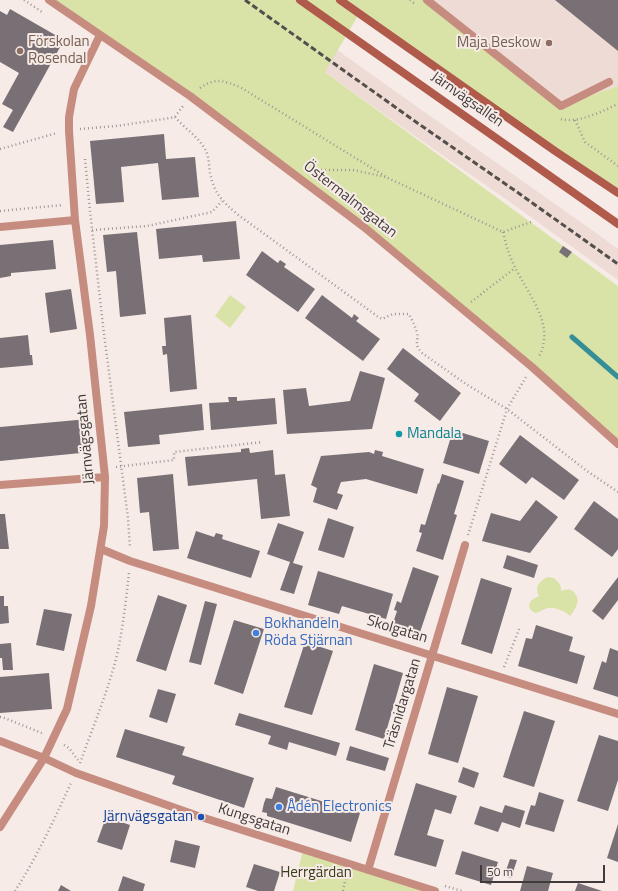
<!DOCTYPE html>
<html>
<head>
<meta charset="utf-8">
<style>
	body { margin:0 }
	#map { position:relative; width:618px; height:891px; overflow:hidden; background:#f6ebe7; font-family:"Titillium Web",sans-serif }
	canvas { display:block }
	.scale { position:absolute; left:480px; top:865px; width:125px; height:18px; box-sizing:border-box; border:2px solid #403b3a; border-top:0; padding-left:5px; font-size:12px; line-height:14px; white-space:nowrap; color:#403b3a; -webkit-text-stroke:3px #f6ebe7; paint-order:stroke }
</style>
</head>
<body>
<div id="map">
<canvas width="618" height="891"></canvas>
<div class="scale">50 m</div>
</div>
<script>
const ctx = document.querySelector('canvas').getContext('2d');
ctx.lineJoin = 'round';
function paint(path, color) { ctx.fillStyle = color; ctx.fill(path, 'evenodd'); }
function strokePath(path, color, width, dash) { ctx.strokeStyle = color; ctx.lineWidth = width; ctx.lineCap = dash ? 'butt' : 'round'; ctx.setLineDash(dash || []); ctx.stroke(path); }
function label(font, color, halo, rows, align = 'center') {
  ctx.font = font + ' "Titillium Web",sans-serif'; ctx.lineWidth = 4; ctx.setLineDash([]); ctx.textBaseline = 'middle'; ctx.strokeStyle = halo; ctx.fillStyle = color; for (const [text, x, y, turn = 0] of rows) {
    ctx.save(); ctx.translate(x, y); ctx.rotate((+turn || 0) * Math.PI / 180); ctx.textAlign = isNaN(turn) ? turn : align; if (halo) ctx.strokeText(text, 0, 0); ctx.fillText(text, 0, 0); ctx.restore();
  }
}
const built = new Path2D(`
	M267,0L423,111L592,230L618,249V280L510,202L409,132L325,72Z
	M426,0H618V86L561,106Z`);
const green = new Path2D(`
	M49,0H426L561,106L618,86V193L359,14L325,72L618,286V444L532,367L244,136Z
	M230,295L246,307L230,328L215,316Z
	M548,577L554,578C558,582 562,585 561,591C564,590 568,589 571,590C576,592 579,600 577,604C576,608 573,612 570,616C564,611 556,607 548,608C544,609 540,612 535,613C525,607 529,600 539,596C534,587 539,581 548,577Z
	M303,850L435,891H293Z`);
const stream = new Path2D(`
	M572,337L618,377`);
const building = new Path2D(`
	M555,0H618V51Z
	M10,9L64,40L13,132L3,127L13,110L2,104L19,73L0,62V11L7,15Z
	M164,134L166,159L195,157L199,197L162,200L158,163L121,167L124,202L96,204L90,141Z
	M236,221L240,259L203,262L202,255L159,259L156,229Z
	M137,232L146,314L120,317L116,271L107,272L103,235Z
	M53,240L56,269L11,273V276L0,278V245Z
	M563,246L572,252L567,258L559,252Z
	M262,251L278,263L280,260L286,264L284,267L315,289L298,312L246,275Z
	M71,289L77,329L50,333L45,293Z
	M322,295L352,318L354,314L359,318L356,321L380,339L363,361L305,318Z
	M191,315L197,389L170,392L167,354L163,355L162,346H166L164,318Z
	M28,335L30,355H32L33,365L0,368V338Z
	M403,348L461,393L440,421L414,401L419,394L387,369Z
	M360,371L385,378L372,429L287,434L283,390L306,388L309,406L350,401Z
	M228,397H237V401L275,398L277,424L211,430L209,403L229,402Z
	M202,404L204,430L159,435L160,444L128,447L124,412Z
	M88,419L91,452L0,461V427Z
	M453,430L489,441L479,474L443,463Z
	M520,435L579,480L564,500L532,477L526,484L499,464Z
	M249,448L250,453L273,450L275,475L285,474L290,516L261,519L257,479L188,486L185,457L241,452V449Z
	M375,450L383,452L382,456L424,469L417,494L366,479L341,482L337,493L343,495L337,510L313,502L317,488L311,485L321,456L369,452L374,454Z
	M173,474L179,549L153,551L149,512L140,513L137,478Z
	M442,474L464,481L454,514L457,515L443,560L416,551L422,533L419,532L421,524L425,525L438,483L439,484Z
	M536,500L558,517L530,553L482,541L491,513L520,521Z
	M594,501L618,519V549L612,557L574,529Z
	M0,514H5L9,549H0Z
	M328,518L354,527L344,558L318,550Z
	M278,523L304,532L293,563L303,566L294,594L280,590L290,562L267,554Z
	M196,531L214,537L216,533L223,535L222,539L260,551L251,578L187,558Z
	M507,555L538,565L534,578L503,568Z
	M413,567L439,576L418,638L391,629L397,611L394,610L397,601L401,603Z
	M318,571L393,594L386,619L342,606L339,614L308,605Z
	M618,577V600L603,620L592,611Z
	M481,578L512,588L492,654L461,644Z
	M158,595L187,605L166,671L136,661Z
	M0,596H4V606H8L9,623L0,624Z
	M205,601L217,604L201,665L189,662Z
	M44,609L72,614L64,651L36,645Z
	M234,620L264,629L243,694L214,684Z
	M536,625L573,637L569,651L585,656L577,684L518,666L526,638L532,639Z
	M305,642L333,651L312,715L284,707Z
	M11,643L13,670H3L2,658H0V644Z
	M610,648L618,651V697L593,689L602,661L606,663Z
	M374,664L403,673L384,739L355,730Z
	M49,673L52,709L0,713V677Z
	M447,687L478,696L458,763L428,754Z
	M158,689L176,694L167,723L149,717Z
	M524,711L555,721L534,787L503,777Z
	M239,713L340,743L336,756L289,742L287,750L268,744L271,736L235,725Z
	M125,729L185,747L182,755L254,778L244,808L172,784L175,776L116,757Z
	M599,735L618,741V780L608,811L577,801Z
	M350,746L389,758L385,771L346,760Z
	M463,767L479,773L474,788L458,782Z
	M416,783L457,796L451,814L435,809L427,835L444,840L436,867L394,855Z
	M276,787L360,813L351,842L267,816V813L262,812L264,803L266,798L272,799Z
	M539,792L564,800L554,832L525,824L531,805L535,806Z
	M505,805L525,811L520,828L502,822L498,832L474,824L480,806L502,813Z
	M106,817L130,825L122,850L97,842Z
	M618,824V862L607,858Z
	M175,840L200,846L195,868L170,862Z
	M462,851L498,862L491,885L455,874Z
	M510,859L517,860L511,878L504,876Z
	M254,864L280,872L274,891H258L246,887Z
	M527,866L553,873L548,891H520Z
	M123,876L145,884L143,891H118Z
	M578,883L602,891H575Z
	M61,885L71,891H58Z`);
const path = new Path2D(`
	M24,0L42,12
	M410,0L416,5
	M200,88C216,77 224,81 240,87L388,178L503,232L531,222
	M175,117C184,128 200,138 206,151C209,157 209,166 210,173C214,193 222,201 237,214L377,316L382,319L393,314H409C412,320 415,326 417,332C419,343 413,343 422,353L466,384L507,409L587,471L618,492
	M561,119C577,124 603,111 618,104
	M575,120L585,142L600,153L618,166
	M80,129L116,126L164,119L175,117L183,106
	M0,149L57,133
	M85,159L90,211L104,334L128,518L130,548
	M309,170H353L386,177
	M0,211L63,205
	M92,230L147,226L212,212L222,201
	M503,232C506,245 509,256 515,267C528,295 557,326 538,358
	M471,302L515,268
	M116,467L174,460V452L263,442
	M468,535L507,409L526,377
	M504,667L520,627
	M0,717H2L44,734
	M64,745L69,748L78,760
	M80,763C93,727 108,691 117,655C123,628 126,600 129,573
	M445,886L462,891
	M15,891C37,857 54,820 71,783
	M343,891L346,876`);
const lane = new Path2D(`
	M427,0L561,106L609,82`);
const street = new Path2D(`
	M49,0L190,96L364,227L532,367L618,444
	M0,227L75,220
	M0,485L105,477
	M101,549L130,561L618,714
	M0,741L44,758L76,773L201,817L435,891
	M0,827L44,758L67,709L91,606L104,526L105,477L90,335L75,220L69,131V117L74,89L100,35
	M368,870L465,545`);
const secondary = new Path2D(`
	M300,0L618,224
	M340,0L555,151L618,193`);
const rail = new Path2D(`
	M245,0L416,122L517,192L618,264`);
const markers = [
	[549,43,4,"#8d6e63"],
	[20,51,4,"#8d6e63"],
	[399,434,4,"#0f9aa8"],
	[256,633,4,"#3f7fe0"],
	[279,807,4,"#3f7fe0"],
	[201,817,4,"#1a4fb4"]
];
const educationNames = [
	["Förskolan",28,42],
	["Rosendal",28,59],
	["Maja Beskow",541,43,"right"]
];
const streetNames = [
	["Järnvägsallén",467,100,35],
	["Östermalmsgatan",350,200,38],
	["Järnvägsgatan",86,439,-95],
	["Skolgatan",397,630,17],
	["Träsnidargatan",403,704,-73],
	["Kungsgatan",254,820,18]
];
const cultureNames = [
	["Mandala",407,434]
];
const shopNames = [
	["Bokhandeln",264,624],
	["Röda Stjärnan",264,641],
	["Ådén Electronics",287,807]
];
const transitNames = [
	["Järnvägsgatan",193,817]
];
const parkNames = [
	["Herrgärdan",316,873]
];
paint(built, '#eedbd5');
paint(green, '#dae3a7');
strokePath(stream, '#368e96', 5);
paint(building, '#797075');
strokePath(path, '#9f9794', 2.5, [1, 3]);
strokePath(lane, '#c78c80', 8);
strokePath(street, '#c78c80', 8);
strokePath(secondary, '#af5a4b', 8);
strokePath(rail, '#544e4d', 3, [6, 3]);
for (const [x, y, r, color] of markers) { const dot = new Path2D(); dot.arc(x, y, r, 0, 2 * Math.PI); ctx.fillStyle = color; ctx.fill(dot); strokePath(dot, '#f6ebe7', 1.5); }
label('15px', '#785e54', '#f6ebe7', educationNames, 'left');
label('15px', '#403b3a', '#f6ebe7', streetNames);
label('15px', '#0d838f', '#f6ebe7', cultureNames, 'left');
label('15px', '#366cbe', '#f6ebe7', shopNames, 'left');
label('15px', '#164399', '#f6ebe7', transitNames, 'right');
label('15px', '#3a3e1b', '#f6ebe7', parkNames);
</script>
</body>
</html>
